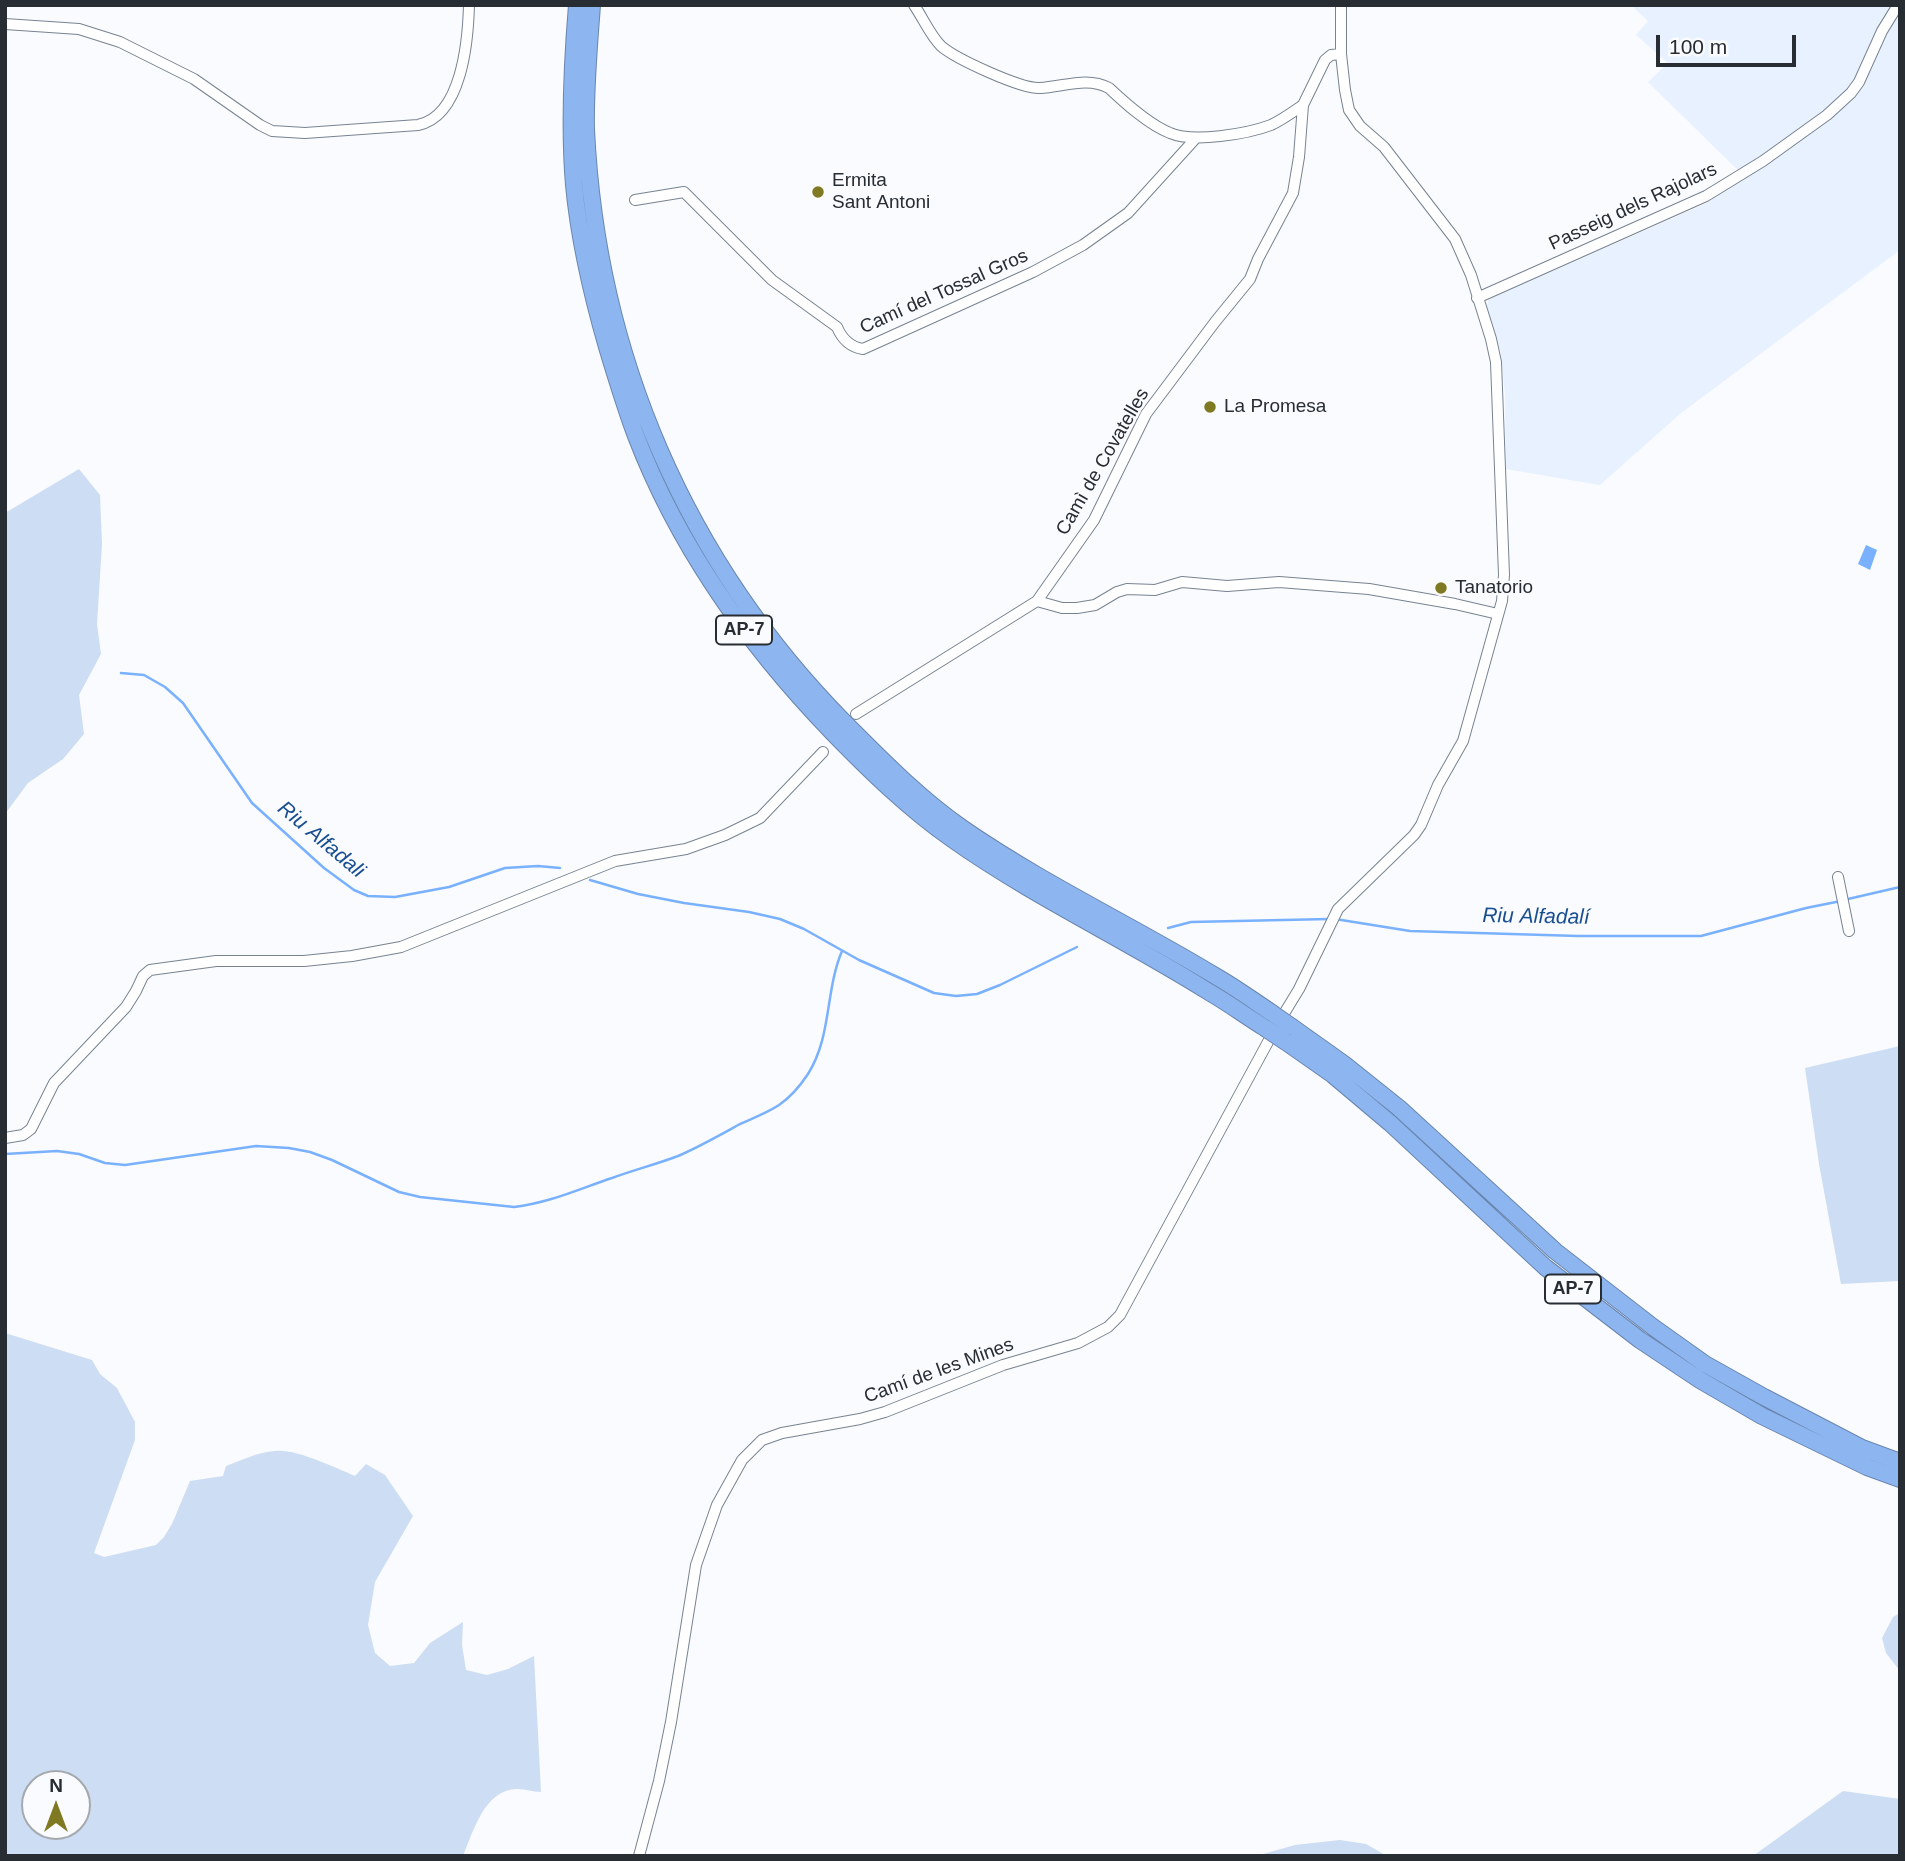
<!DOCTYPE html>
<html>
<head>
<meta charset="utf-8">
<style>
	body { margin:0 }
	#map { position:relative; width:1905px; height:1861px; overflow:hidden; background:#f9fbfe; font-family:Helvetica,sans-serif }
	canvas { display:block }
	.frame { position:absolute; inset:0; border:7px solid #282d33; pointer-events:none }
	.north { position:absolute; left:21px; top:1770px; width:70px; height:70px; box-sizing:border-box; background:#f9fbfe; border:2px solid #a5a9ad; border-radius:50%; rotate:0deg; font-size:19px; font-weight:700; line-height:28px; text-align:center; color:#282d33 }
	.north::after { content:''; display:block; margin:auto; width:24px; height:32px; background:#7f7a21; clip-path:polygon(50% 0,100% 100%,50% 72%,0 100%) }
	.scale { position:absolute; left:1656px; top:35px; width:140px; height:32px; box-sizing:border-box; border:4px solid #282d33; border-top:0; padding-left:9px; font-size:21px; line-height:24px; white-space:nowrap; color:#282d33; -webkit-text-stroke:5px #f9fbfe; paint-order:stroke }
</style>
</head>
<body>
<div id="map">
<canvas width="1905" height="1861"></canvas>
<div class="frame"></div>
<div class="north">N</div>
<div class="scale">100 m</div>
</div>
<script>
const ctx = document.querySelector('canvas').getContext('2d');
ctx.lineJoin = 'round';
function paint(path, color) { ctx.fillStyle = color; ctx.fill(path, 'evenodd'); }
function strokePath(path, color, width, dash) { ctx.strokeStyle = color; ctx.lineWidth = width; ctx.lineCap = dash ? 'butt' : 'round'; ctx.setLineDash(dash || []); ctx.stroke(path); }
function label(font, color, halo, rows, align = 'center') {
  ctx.font = font + ' Helvetica,sans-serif'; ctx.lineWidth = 5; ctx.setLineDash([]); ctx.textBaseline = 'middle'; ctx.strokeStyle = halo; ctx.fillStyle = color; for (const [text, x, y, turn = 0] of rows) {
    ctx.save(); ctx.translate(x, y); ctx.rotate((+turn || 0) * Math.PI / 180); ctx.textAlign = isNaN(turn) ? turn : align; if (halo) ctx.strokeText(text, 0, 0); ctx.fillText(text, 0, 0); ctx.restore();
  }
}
const built = new Path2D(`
	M1631,5H1900V250L1681,413L1600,485L1506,469L1505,395L1501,352L1486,308L1489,299L1705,204L1746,178L1648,82L1668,63L1636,35L1648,21Z`);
const green = new Path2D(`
	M79,469L100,495L102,544L97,624L101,654L79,695L84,734L63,759L28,783L5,814V513Z
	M1900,1046V1281L1841,1284L1819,1164L1805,1068Z
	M5,1333L92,1360L100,1374L117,1388L135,1422V1440L94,1553L104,1557L156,1545L164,1537L172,1524L190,1481L223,1476L226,1466C242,1460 258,1452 275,1451C297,1449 333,1467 355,1476L366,1464L385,1475L413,1516L375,1582L368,1625L375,1653L390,1666L414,1663L430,1643L463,1622L462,1645L466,1670L487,1675L508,1669L534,1656L541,1792C533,1792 525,1789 518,1789C485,1788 473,1832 463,1856H5ZM77,1784V1826H35V1784Z
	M1900,1613V1671L1886,1653L1882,1638L1893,1617Z
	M1843,1791L1900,1799V1856H1753Z
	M1340,1840L1366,1844L1387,1856H1256L1295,1845Z`);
const water = new Path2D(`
	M1866,545L1877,550L1870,570L1858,564Z`);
const stream = new Path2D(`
	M121,673L144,675L165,687L183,703L252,803L324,868L354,890L368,896L395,897L449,887L505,868L538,866L560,868
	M590,880L638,894L684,903L749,912L780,919L804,929L859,960L934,993L956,996L977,994L1000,985L1077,947
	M1848,899L1900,887
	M1335,919L1410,931L1578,936H1701L1806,908L1841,901
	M1168,928L1191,922L1329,919
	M5,1154L57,1151L79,1154L105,1163L125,1165L256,1146L289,1148L310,1152L332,1160L399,1192L420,1197L514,1207C549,1203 579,1189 612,1178C634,1170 657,1164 678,1156C699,1147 720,1135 740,1124C753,1118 767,1113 779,1105C791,1097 800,1086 808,1074C832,1036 825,991 842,951`);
const minor = new Path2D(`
	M914,5C923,18 930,35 941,46C956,59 1021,89 1040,88C1063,87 1087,76 1109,88C1125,103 1149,125 1170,133C1193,143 1247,134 1271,125C1282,120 1293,112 1303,105
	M5,24L79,29L120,42L194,79L260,125L272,131L305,133L418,125C462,116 468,41 469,5
	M635,200L684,192L772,280L837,327C842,339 850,347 863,349L1033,272L1083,245L1128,213L1196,138
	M1477,298L1706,196L1763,161L1827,115L1851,93L1859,82L1882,31L1898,5
	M1037,601L1062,608H1077L1095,605L1117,592L1127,589L1155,590L1182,582L1227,586L1279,582L1369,589L1455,604L1498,614
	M856,714L1037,601L1094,520L1146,414L1215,322L1250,279L1258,259L1293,193L1299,157L1303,105L1325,60L1331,55L1341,54
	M1838,877L1849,931
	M1285,1012L1299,989L1338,909L1414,835L1421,825L1438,785L1463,741L1502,601L1504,575L1496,362L1491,339L1471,275L1455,239L1384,147L1360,126L1349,110L1345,90L1341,54V5
	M5,1138L23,1135L31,1129L54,1083L126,1007L136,991L143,976L150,970L216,961H304L352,956L401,947L615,861L686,849L725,835L760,818L823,752
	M639,1856L659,1781L671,1722L696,1565L717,1505L742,1460L762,1440L782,1433L860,1419L885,1412L1003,1365L1078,1343L1108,1327L1120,1315L1269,1040`);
const highway = new Path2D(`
	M577,5C572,65 569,125 574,185C579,239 592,295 607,347C616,377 625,407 636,436C679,548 750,647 833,733C870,771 908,808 952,839C1034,897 1125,939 1209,992C1228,1003 1246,1016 1265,1028
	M592,5C589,46 585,89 586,130C597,356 686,562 845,723C882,760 919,798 962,828C1043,884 1133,926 1217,977C1236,988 1254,1001 1272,1013
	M1292,1027L1344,1064L1399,1108L1555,1251L1653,1327L1705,1364L1764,1397L1862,1448L1900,1462
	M1286,1042L1333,1075L1390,1123L1545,1267L1640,1340L1700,1380L1762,1416L1867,1467L1900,1479`);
const highwayBridge = new Path2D(`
	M1272,1013L1292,1027
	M1265,1028L1286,1042`);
const markers = [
	[818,192,7,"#7f7a21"],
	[1210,407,7,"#7f7a21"],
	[1441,588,7,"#7f7a21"]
];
const shields = [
	[744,630,56],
	[1573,1289,56]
];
const shieldNames = [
	["AP-7",744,630],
	["AP-7",1573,1289]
];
const poiNames = [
	["Ermita",832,181],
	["Sant Antoni",832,203],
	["La Promesa",1224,407],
	["Tanatorio",1455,588]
];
const streetNames = [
	["Passeig dels Rajolars",1633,207,-25],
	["Camí del Tossal Gros",944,292,-24],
	["Camì de Covatelles",1103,462,-60],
	["Camí de les Mines",939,1371,-20]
];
const waterNames = [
	["Riu Alfadali",321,840,40],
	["Riu Alfadalí",1536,917,1]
];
paint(built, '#e7f1ff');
paint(green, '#cdddf3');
paint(water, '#7ab1fe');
strokePath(stream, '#7ab1fe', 2.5);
strokePath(minor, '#788391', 12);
strokePath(highway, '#6a86ae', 18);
strokePath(minor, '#fff', 10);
strokePath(highway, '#8db6f0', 16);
strokePath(highwayBridge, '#6a86ae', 18, []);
strokePath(highwayBridge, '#8db6f0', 16);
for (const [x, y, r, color] of markers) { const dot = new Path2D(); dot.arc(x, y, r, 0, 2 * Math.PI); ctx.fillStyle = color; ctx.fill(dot); strokePath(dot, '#f9fbfe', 2.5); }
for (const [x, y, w] of shields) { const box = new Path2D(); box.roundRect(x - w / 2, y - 14.5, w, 29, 5); ctx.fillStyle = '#f9fbfe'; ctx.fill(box); strokePath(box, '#282d33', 2); }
label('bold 18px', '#282d33', null, shieldNames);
label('19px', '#282d33', '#f9fbfe', poiNames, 'left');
label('19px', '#282d33', '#f9fbfe', streetNames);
label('italic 21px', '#194e91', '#f9fbfe', waterNames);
</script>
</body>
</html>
